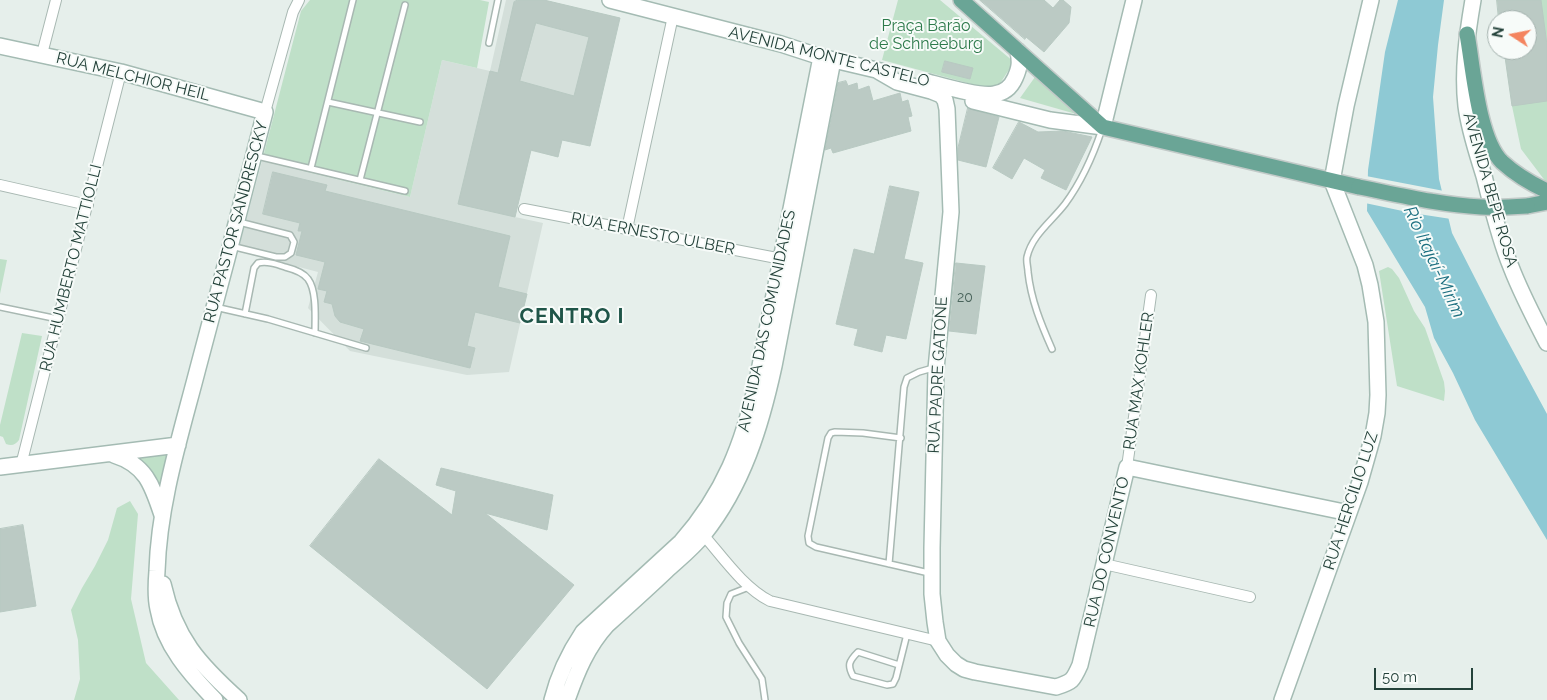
<!DOCTYPE html>
<html>
<head>
<meta charset="utf-8">
<style>
	body { margin:0 }
	#map { position:relative; width:1547px; height:700px; overflow:hidden; background:#e6efeb; font-family:Raleway,sans-serif }
	canvas { display:block }
	.north { position:absolute; left:1487px; top:10px; width:50px; height:50px; box-sizing:border-box; background:#f7fbf9; border:1px solid #a3b1ad; border-radius:50%; rotate:281deg; font-size:14px; font-weight:700; line-height:20px; text-align:center; color:#24423a }
	.north::after { content:''; display:block; margin:auto; width:18px; height:22px; background:#f4845f; clip-path:polygon(50% 0,100% 100%,50% 72%,0 100%) }
	.scale { position:absolute; left:1374px; top:668px; width:99px; height:22px; box-sizing:border-box; border:2px solid #24423a; border-top:0; padding-left:6px; font-size:15px; line-height:18px; white-space:nowrap; color:#24423a; -webkit-text-stroke:4px #f7fbf9; paint-order:stroke }
</style>
</head>
<body>
<div id="map">
<canvas width="1547" height="700"></canvas>
<div class="north">N</div>
<div class="scale">50 m</div>
</div>
<script>
const ctx = document.querySelector('canvas').getContext('2d');
ctx.lineJoin = 'round';
function paint(path, color) { ctx.fillStyle = color; ctx.fill(path, 'evenodd'); }
function strokePath(path, color, width, dash) { ctx.strokeStyle = color; ctx.lineWidth = width; ctx.lineCap = dash ? 'butt' : 'round'; ctx.setLineDash(dash || []); ctx.stroke(path); }
function label(font, color, halo, rows, align = 'center') {
  ctx.font = font + ' Raleway,sans-serif'; ctx.lineWidth = 4; ctx.setLineDash([]); ctx.textBaseline = 'middle'; ctx.strokeStyle = halo; ctx.fillStyle = color; for (const [text, x, y, turn = 0] of rows) {
    ctx.save(); ctx.translate(x, y); ctx.rotate((+turn || 0) * Math.PI / 180); ctx.textAlign = isNaN(turn) ? turn : align; if (halo) ctx.strokeText(text, 0, 0); ctx.fillText(text, 0, 0); ctx.restore();
  }
}
const built = new Path2D(`
	M506,0H544L620,18L590,146L562,140L558,157L531,151L515,217L543,223L509,372L467,375L350,351L308,308L318,272L238,251L262,161L410,197L442,60L490,71Z`);
const green = new Path2D(`
	M310,0H480L489,2L477,68L442,60L410,197L262,161L301,11Z
	M898,0H940L1014,62L999,85L986,88L882,60Z
	M1497,0H1547V181L1546,182L1521,149L1512,106L1504,50H1527V20H1499Z
	M1035,77L1076,114L1020,98Z
	M0,259L7,260L0,294Z
	M1388,267L1392,269L1399,278L1414,311L1425,328L1444,382L1445,391L1444,401L1397,386L1379,271Z
	M22,333L42,336L19,440C15,445 12,446 6,444L3,437L0,436V425Z
	M171,452L162,492L154,477L137,457Z
	M130,501L138,514L131,599L146,663L179,700H74L80,679L78,640L71,610L82,588L95,566L108,540L117,508Z`);
const water = new Path2D(`
	M1398,0H1444L1438,45L1433,97L1439,179L1452,233L1500,327L1547,414V540L1475,420L1453,373L1434,338L1425,307L1367,211L1368,170L1385,52Z`);
const pier = new Path2D(`
	M1366,176L1444,191L1451,219L1412,213L1365,203Z`);
const building = new Path2D(`
	M518,0H544L620,18L590,146L562,140L558,157L531,150L515,217L458,204L490,71L498,73L514,2ZM536,23L589,37L574,96L520,81Z
	M980,0H1044L1053,8L1060,0H1063L1071,7L1069,23L1044,52L1026,37L1025,39Z
	M1497,0H1541L1547,45V101L1512,106L1504,50H1527V20H1499Z
	M945,61L973,68L970,79L942,72Z
	M846,81L848,86L857,83L858,90L869,86L873,101L900,93L902,102L908,100L912,116L908,117L911,131L833,153L831,148L825,150L838,83Z
	M968,108L999,117L986,167L958,160V148Z
	M1019,122L1038,132L1063,131L1092,137L1066,190L1041,178L1045,170L1024,158L1012,179L993,168Z
	M273,172L327,185L325,191L510,236L498,287L527,294L520,323L475,312L467,346L475,348L470,368L360,341L364,329L340,322L335,316L332,304L324,302L327,291L318,289L325,262L296,255L302,231H298L300,223L263,214Z
	M890,186L919,192L904,259L923,263L906,339L886,335L882,352L854,345L858,329L836,324L854,249L874,254Z
	M956,263L985,266L976,334L949,331Z
	M379,459L452,515L456,491L436,485L441,468L553,495L547,530L485,513L574,585L487,689L310,546Z
	M23,525L36,606L0,612V529Z`);
const lane = new Path2D(`
	M489,43L498,0
	M328,102L420,122
	M257,156L405,191
	M311,168L353,0
	M360,180L405,5
	M231,246L276,257H285L291,253L294,242L290,235L239,222
	M0,307L58,319
	M215,307L268,319L366,348
	M245,314L254,268L258,263C267,261 276,264 285,267C293,269 303,272 308,279C317,291 315,318 315,333
	M1052,349C1041,324 1031,300 1028,272C1028,267 1026,262 1027,257C1032,235 1052,221 1065,204C1082,181 1093,156 1102,129
	M901,438L863,433L835,432L831,433L828,438L808,536L809,543L816,547L929,573
	M889,564L904,387L907,378L919,372L933,368
	M749,587L731,594L727,603L726,617L739,643L762,679L765,700
	M899,665L858,652C849,661 847,665 853,676L887,685L893,684L896,678L907,634`);
const street = new Path2D(`
	M42,54L56,0
	M265,112L293,12L299,0
	M0,185L88,205
	M524,209L787,260
	M627,229L673,16
	M21,465L121,72
	M1127,467L1151,295
	M699,530C720,553 742,587 770,601L938,641
	M1104,564L1250,597`);
const secondary = new Path2D(`
	M610,0L781,44L821,57L889,73
	M1473,0C1467,35 1462,71 1466,106C1469,130 1477,153 1484,176C1492,207 1499,238 1511,267C1521,293 1534,318 1547,343
	M0,46L121,72L265,112C243,197 221,283 198,368C181,434 159,502 157,571C156,583 155,596 158,609C164,645 190,674 215,700
	M878,71L897,82L931,91L941,95L945,100L947,109L951,212L936,369L932,548V594L935,622L938,641L947,655L956,664L964,669L975,672L1056,687C1072,682 1073,681 1080,665L1127,467L1349,513
	M928,82C943,86 980,97 994,94C1004,93 1011,87 1015,78C1020,67 1020,62 1018,51
	M973,101L1050,120L1103,127L1134,0
	M114,455C146,465 152,485 162,515
	M0,467L178,445
	M163,584C175,638 199,664 239,700
	M552,700C558,676 569,653 583,632L681,542C724,493 743,444 757,381L821,57
	M567,700C577,672 587,647 607,625C627,607 647,589 666,571C679,559 693,548 704,534C743,485 761,426 774,366L833,60
	M1282,700L1360,482L1373,436L1377,413L1378,395L1376,322L1370,285L1365,265L1332,181L1346,106L1371,0`);
const primary = new Path2D(`
	M961,0L1103,127L1359,187
	M1467,34C1473,66 1478,139 1502,162C1514,173 1532,184 1547,191
	M1527,206L1547,202`);
const primaryBridge = new Path2D(`
	M1359,187C1399,195 1440,205 1481,207C1496,208 1512,207 1527,206`);
const numberNames = [
	["20",965,298]
];
const parkNames = [
	["Praça Barão",926,26],
	["de Schneeburg",926,44]
];
const streetNames = [
	["AVENIDA MONTE CASTELO",829,57,14],
	["RUA MELCHIOR HEIL",133,77,14],
	["AVENIDA BEPE ROSA",1490,190,74],
	["RUA PASTOR SANDRESCKY",236,222,-75],
	["RUA ERNESTO ULBER",653,234,11],
	["RUA HUMBERTO MATTIOLLI",71,268,-76],
	["AVENIDA DAS COMUNIDADES",767,321,-78],
	["RUA PADRE GATONE",938,375,-87],
	["RUA MAX KOHLER",1139,381,-82],
	["RUA HERCÍLIO LUZ",1351,501,-72],
	["RUA DO CONVENTO",1107,552,-77]
];
const waterNames = [
	["Rio Itajaí-Mirim",1434,262,65]
];
const districtNames = [
	["CENTRO I",572,317]
];
paint(built, '#d4dfda');
paint(green, '#bfe0c8');
paint(water, '#8ec9d4');
paint(pier, '#e6efeb');
paint(building, '#bbcac4');
strokePath(building, '#b8c9c2', 1);
strokePath(lane, '#a8b8b2', 8);
strokePath(street, '#a8b8b2', 12);
strokePath(secondary, '#a4bbb3', 18);
strokePath(primary, '#c2cac8', 18);
strokePath(lane, '#fff', 5);
strokePath(street, '#fff', 10);
strokePath(secondary, '#fff', 15);
strokePath(primary, '#6aa596', 15);
strokePath(primaryBridge, '#c2cac8', 18, []);
strokePath(primaryBridge, '#6aa596', 15);
label('14px', '#4a645c', null, numberNames);
label('16px', '#2d7a4b', '#f7fbf9', parkNames);
label('16px', '#24423a', '#f7fbf9', streetNames);
label('italic 18px', '#1c6f80', '#f7fbf9', waterNames);
ctx.letterSpacing = '1px';
label('bold 21px', '#1f5548', '#f7fbf9', districtNames);
ctx.letterSpacing = '0px';
</script>
</body>
</html>
